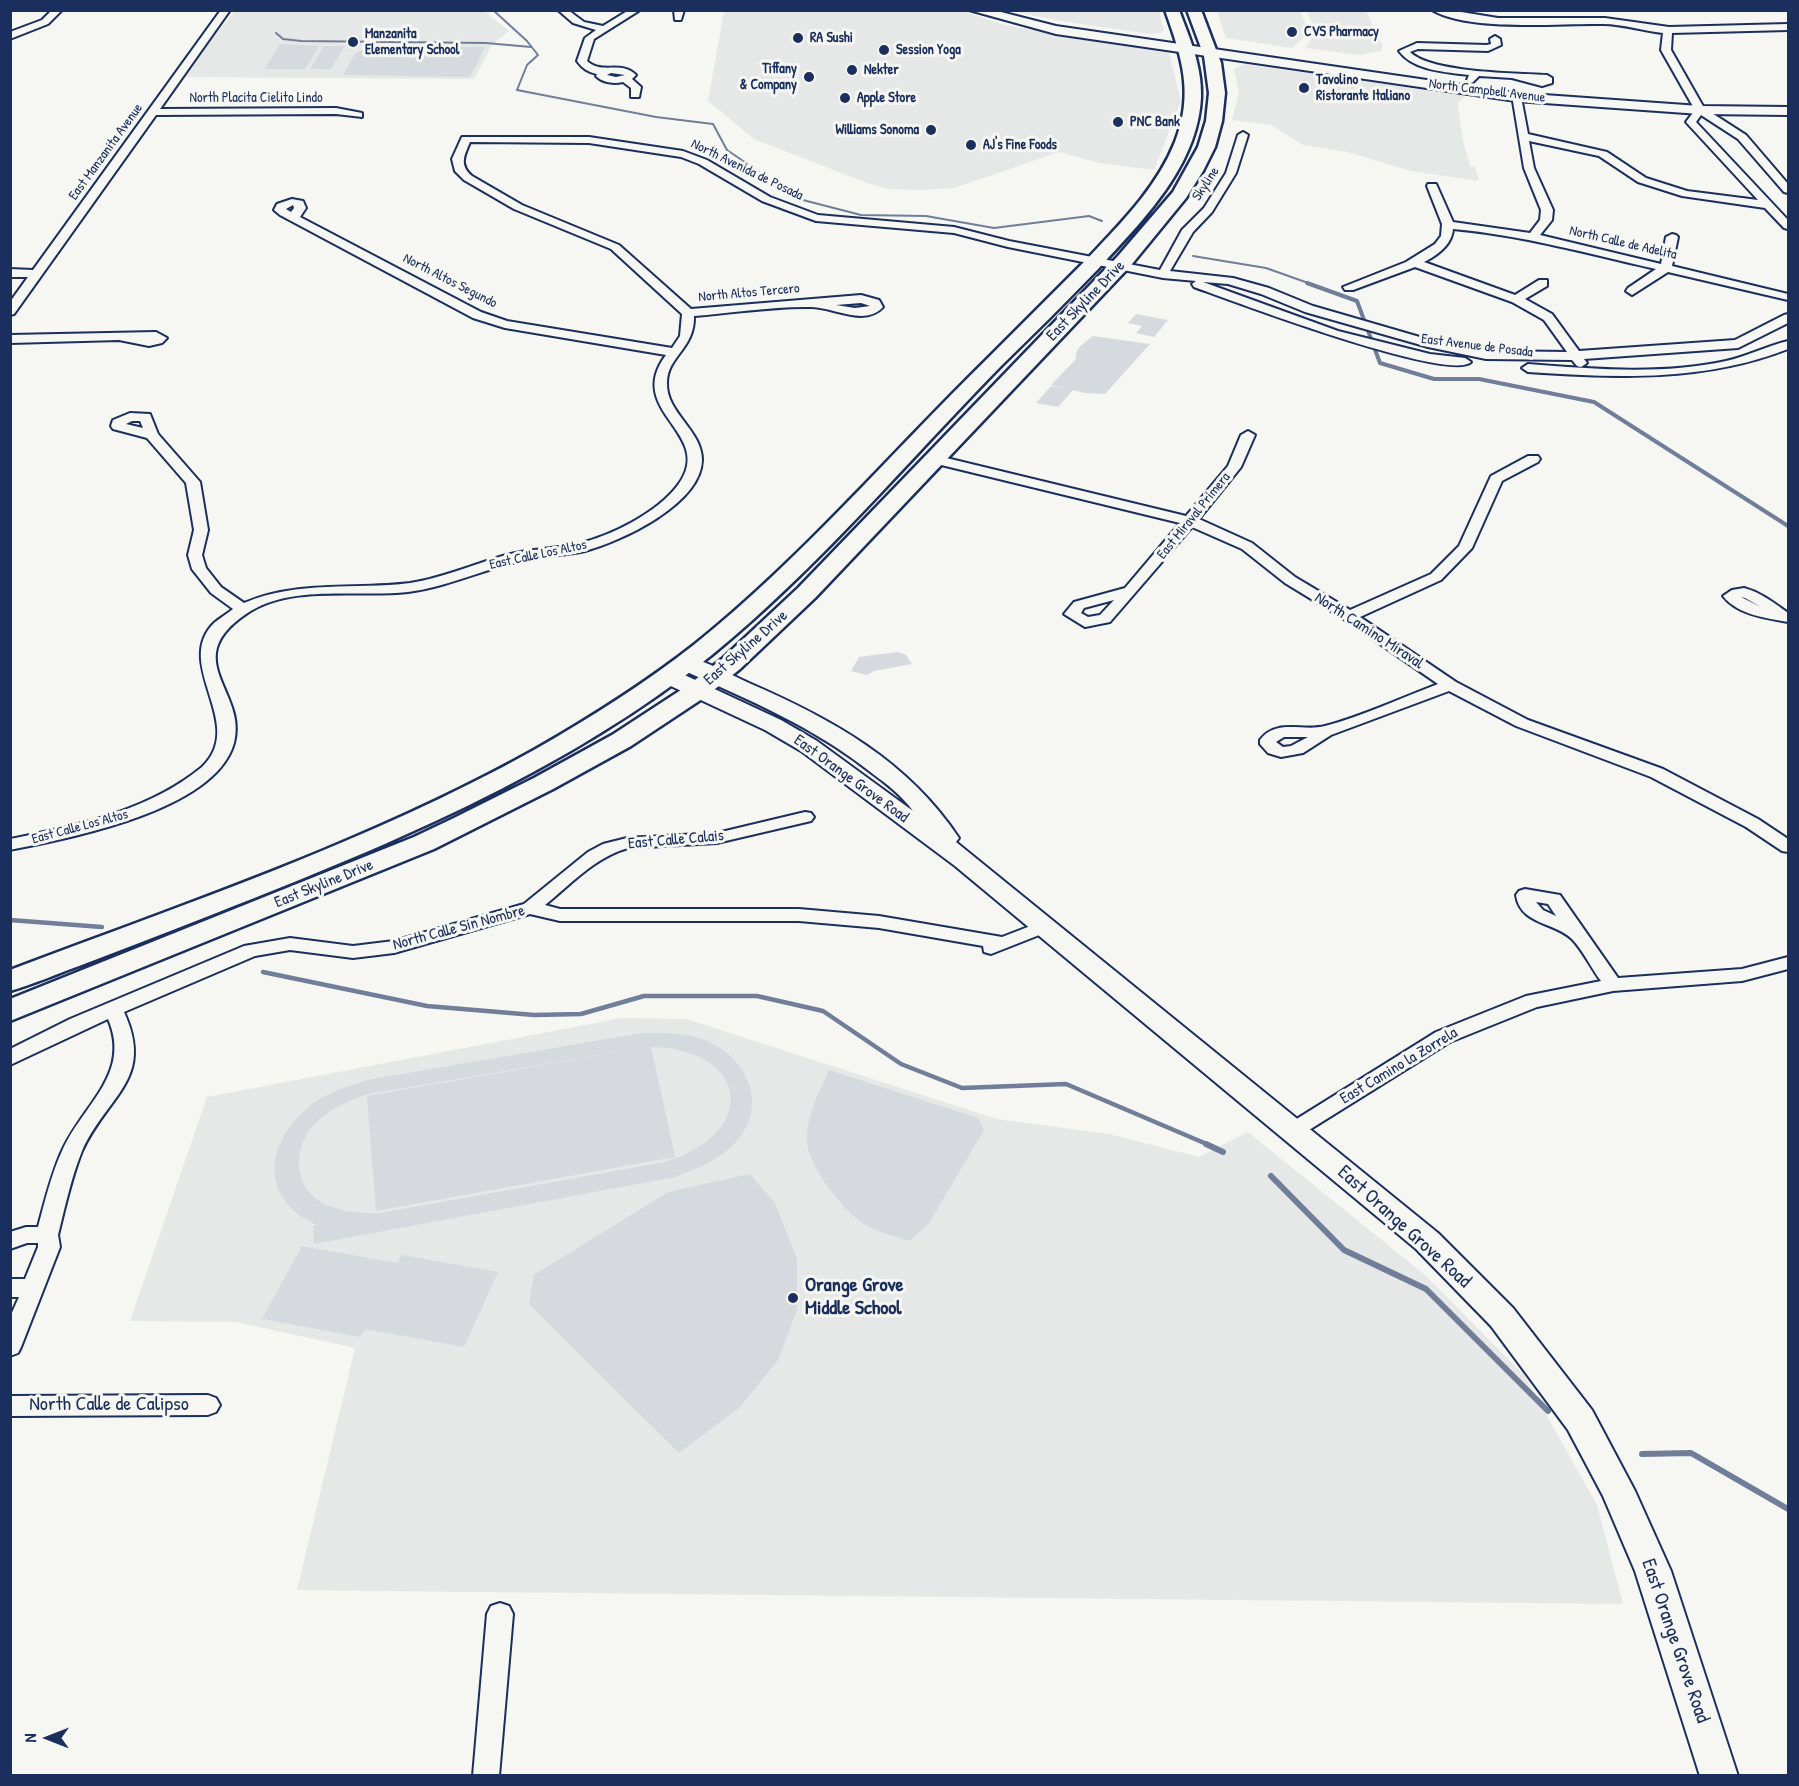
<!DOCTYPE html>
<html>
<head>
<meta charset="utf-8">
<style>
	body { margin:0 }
	#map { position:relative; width:1799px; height:1786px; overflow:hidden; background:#f6f6f2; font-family:"Patrick Hand",sans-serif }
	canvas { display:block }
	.frame { position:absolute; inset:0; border:12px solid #1b2f5e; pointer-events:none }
	.north { position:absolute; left:18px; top:1708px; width:60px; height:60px; -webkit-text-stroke:4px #f6f6f2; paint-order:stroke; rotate:270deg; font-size:16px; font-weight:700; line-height:24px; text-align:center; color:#1b2f5e }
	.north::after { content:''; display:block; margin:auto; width:21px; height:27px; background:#1b2f5e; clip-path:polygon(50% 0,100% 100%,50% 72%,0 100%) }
</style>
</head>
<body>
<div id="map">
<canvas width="1799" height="1786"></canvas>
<div class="frame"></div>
<div class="north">N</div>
</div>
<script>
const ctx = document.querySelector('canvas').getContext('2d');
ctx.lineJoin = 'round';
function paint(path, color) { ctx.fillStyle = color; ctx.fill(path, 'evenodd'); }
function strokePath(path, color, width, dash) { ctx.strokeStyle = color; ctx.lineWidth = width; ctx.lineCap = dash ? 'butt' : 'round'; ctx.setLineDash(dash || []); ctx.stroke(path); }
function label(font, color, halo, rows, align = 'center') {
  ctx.font = font + ' "Patrick Hand",sans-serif'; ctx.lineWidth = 6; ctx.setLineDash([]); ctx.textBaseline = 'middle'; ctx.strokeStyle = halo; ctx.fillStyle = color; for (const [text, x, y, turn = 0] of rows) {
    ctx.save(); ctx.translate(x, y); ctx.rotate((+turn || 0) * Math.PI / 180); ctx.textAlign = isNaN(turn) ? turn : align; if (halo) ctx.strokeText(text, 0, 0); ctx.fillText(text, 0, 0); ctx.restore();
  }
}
const built = new Path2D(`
	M958,10L1005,25L1169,53L1181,101L1154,170L1099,163L1059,152L954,188L922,190L888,189L867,183L754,139L708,101L724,11Z
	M235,11H484L509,31L492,45L474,79L186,77L212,39Z
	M1012,11H1159L1164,30L1161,33L1149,34L1055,20Z
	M1217,11H1300L1309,33L1292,48L1226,38Z
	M1307,11H1366L1383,46L1381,51L1359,55L1306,48L1315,33Z
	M1245,64L1465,96L1458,104L1463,141L1470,166H1475L1479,181L1411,171L1347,152L1303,145L1271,125L1232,120L1239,93L1234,69Z
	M622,1018L686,1019L997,1119L1109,1134L1199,1157L1248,1132L1425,1275L1524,1375L1597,1505L1623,1604L297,1590L355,1348L236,1322L130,1321L207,1097Z`);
const green = new Path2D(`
	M280,44L319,46L305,69H265Z
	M324,46H345L331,69H310Z
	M369,46L485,47L470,77L343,75L355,54Z
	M1136,314L1168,320L1154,337L1136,333L1142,326L1128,323Z
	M1093,336L1150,344L1105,394L1085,393L1051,385L1076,359C1074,348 1085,343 1093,336Z
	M1051,386L1073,390L1058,407L1036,403Z
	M898,652L906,655L912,664L874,671L867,675L851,671L859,657Z
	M642,1033C663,1033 685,1032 705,1040C751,1059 770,1111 731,1147C715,1162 695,1169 675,1177L314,1244L313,1226L317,1225C261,1200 264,1147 305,1110C322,1094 346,1087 367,1080ZM646,1047L367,1096L376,1211L675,1157L651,1047C749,1049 760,1133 665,1162L380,1213C362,1213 346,1213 330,1206C289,1191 291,1141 322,1117C336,1106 351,1100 368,1094Z
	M829,1070L978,1118L984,1130L929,1223L909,1241C896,1236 881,1233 869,1227C846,1215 809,1168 807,1142C806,1117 819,1092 829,1070Z
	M750,1174L775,1203L797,1259V1310L778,1360L740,1407L679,1453L529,1304L534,1275L668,1192Z
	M302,1246L397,1263L402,1255L498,1272L464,1347L365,1329L360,1337L262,1319Z`);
const streamFar3 = new Path2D(`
	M493,10L527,41L538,55L527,65L517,90L656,117L713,124L727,150L799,199L861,215L926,216L994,228L1089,216L1102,221
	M276,33L283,39L301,41L486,43L531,47
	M1193,256L1266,268L1311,284`);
const streamFar2 = new Path2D(`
	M1307,283L1357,301L1380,363L1434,379H1479L1594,402L1788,526`);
const streamFar1 = new Path2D(`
	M10,920L102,927
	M263,972L427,1006L534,1015L581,1014L644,996H757L823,1011L901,1064L962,1088L1066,1084L1209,1145`);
const stream = new Path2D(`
	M1206,1144L1223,1152
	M1271,1176L1344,1250L1426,1289L1548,1411
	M1642,1454L1691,1453L1788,1509`);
const street = new Path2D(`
	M52,10H62L48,24L10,39V32L42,20Z
	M221,10H230L160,109L336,108L362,113V117L336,114L156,115L14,314L10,315V302L28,277H10V269L33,270Z
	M558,10H568L584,22L603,26L629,10H640L594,39L587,61C602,75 621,60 636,75L632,79L641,87L639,97H631V88L623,82C614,84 603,83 596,76L597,74C588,72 583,69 577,61L585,38L596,30L573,23ZM611,73L625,75L616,77L607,75Z
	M674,10H684L681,20H675Z
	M1432,10H1449L1498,18H1605L1669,27L1788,24V30L1672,33L1671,50L1704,108L1746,135L1788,184V193L1784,192L1738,139L1701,115L1696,122L1788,220V229L1784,228L1765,208L1682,196L1638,182L1599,156L1529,141L1534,168L1553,210L1552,220L1540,235L1661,264L1666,237L1672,234L1676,235L1678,237L1672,266L1788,294V300L1668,272L1632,295L1626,291L1628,288L1656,269C1589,254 1522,235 1453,229C1452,244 1438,255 1424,262L1515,295L1539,280H1547V286L1525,299L1552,314L1579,351L1735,340L1784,315L1788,314V323L1738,348L1584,359L1587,363L1581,367L1577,366L1572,360L1486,359L1428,347L1305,312L1261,294L1228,284L1203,282L1338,331L1430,354L1465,358L1471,362C1449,383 1230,300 1194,287L1192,284L1196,281L1163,278L1008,247L954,233L816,221L762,201L699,164L681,157L589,143L470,142C464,156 459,165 472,176L522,205L619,245L691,309L861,295L879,300L883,307C865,327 833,307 811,307C776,306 730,313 694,316C695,349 667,356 667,383C666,413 702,430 702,460C701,504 622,541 585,551C563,556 539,556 516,562C480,571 446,587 408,592C357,598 291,583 246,614C178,660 248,692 234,743C215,811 69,838 10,850V839C78,825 147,812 202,767C248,724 172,665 214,623C220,618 227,614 233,609L211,593L192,569L188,555L194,530L186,483L147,438L113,429L111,426L113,420L130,413L150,414L158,434L200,482L208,530L202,555L206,568L221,587L244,603C298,580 354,590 410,583C443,578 474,564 506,555C529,549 554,549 577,544C611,536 657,513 678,485C717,433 623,412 666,355L505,328L473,318L280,215L274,210L277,204L292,199L303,201L306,208L300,217L481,312L507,321L672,348L680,336L682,314L611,249L514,209L464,180L455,171L452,159L462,137H589L683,151L707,160L770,197L818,215L954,227L1009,241L1160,270L1182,230L1204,208L1226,173L1238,135L1243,132L1248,135L1236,173L1212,212L1193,232L1170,271L1233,278L1269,288L1313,306L1430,340L1486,351L1567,352L1544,320L1512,302L1415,267L1353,290H1345L1343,287L1406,262L1435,244L1441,236L1442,224L1427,186L1428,184H1436L1437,186L1453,222L1530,233L1540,220L1541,210L1524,168L1512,95L1521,97L1528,134L1607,152L1646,178L1687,191L1758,200L1686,122L1695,110L1661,50L1663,33C1643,31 1623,24 1603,24C1559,23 1469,32 1432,10ZM293,205L294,208L291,212L286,209ZM861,303L870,306L855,308L836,305ZM132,421H140L143,428L126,424Z
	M1495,36L1500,39L1501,45L1488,51L1418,49L1410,52C1431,73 1516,73 1547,75L1552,78V83L1542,86L1512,78L1479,76L1472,83L1467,80L1469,75C1446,72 1414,71 1399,51L1417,43L1487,45L1491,44L1490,39Z
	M156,332L167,338L162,343L149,346L119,340L10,343V335Z
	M1788,341V349C1704,382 1617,378 1528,372L1522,368L1528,364C1593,369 1662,375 1726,361C1748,356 1767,346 1788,341Z
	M1248,431L1255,435L1241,467L1199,519L1252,543L1295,577L1350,610L1431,574L1459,546L1491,476L1528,456H1538L1540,459L1538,462L1502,481L1472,548L1441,580L1360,617L1456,682L1528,720L1663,769L1758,819L1788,839V852L1782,851L1746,827L1651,777L1516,726L1449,691L1331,735L1303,753L1281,757L1268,753L1260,744V740C1276,718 1303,732 1325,726C1363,716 1401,698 1438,684L1344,619L1285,583L1242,549L1192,527L1110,622L1085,627L1064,614L1074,602L1125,588L1180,523L929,462L927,459L934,455L1186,516L1228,466L1241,435ZM1114,600L1100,615L1088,617L1081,613L1084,608ZM1284,737H1308L1291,746L1283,747L1276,742Z
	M1744,588C1762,593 1774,603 1788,613V622C1766,618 1738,615 1723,596L1732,590ZM1741,597L1745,598L1761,607Z
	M805,812L811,813L814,817L811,821L717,843L628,848C595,857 570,885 545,905L560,909H799L879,916L1002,937L1046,920L1052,922L1055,926L1052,930L991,954L984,952L983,946L879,928L799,921H560L530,914L394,953L353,958L290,950L255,956L124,1012C155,1080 107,1095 82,1151C71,1178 65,1207 58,1235L60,1247L21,1347L18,1353L10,1356V1317L19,1297H10V1279H25L38,1247V1243H27L10,1249V1232L26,1227H38C45,1201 51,1175 62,1151C83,1104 132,1074 108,1019L10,1065V1049L70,1019L244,946L290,938L353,946L394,941L524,904L588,852L603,844L627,838L717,833Z
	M1525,889L1560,895L1618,978L1742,969L1788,957V969L1742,981L1613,991L1537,1007L1450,1042L1301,1135L1294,1137L1287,1135L1284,1130L1287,1125L1436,1032L1526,996L1601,981C1591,968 1583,950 1572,939C1555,922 1520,925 1516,895L1519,891ZM1536,902L1548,904L1556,916L1543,910Z
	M208,1395L216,1398L220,1405L216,1412L208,1415L10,1416V1396Z
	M500,1603L509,1606L513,1614L499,1776H473L487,1614L491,1606Z`);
const secondary = new Path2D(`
	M969,10H993L1056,26L1516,93L1700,106L1788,107V115L1700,114L1516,101L1056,34Z
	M686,656C708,662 729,674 749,683C832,719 908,761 959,838L956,842L1438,1233L1513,1308L1592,1410L1635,1491L1671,1571L1738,1776H1700L1635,1571L1603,1496L1568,1430L1491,1326L1416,1249L955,866L801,751L765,730L660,681L657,676L660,671L668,669L676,671L781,720L817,741L913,811C902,796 888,785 873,774C813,726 747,699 678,668L675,663L678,658Z`);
const primary = new Path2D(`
	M1165,10H1179C1190,39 1202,66 1201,97C1198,166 1143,220 1099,268C1067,301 1034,334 1001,366C906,463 818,568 713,654C563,775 380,849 201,919C161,935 120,950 79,966C57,974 34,984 10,991V970C187,903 369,842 534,750C590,718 644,684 695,644C801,559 890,454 987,359C1021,325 1055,291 1089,257C1122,222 1157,187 1175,142C1194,93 1182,58 1165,10Z
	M1187,10H1201L1221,63L1225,93L1222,121L1215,147L1203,171L1186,198L1132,264L815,598L740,669L705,697L631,746L553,789L434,849L10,1021V999L414,837L454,818L534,778L612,735L687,686L722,659L798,588L1118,256L1173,192L1198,147L1206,121L1209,93L1204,56Z`);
const markers = [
	[1292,32,6,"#1b2f5e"],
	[798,38,6,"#1b2f5e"],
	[353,42,6,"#1b2f5e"],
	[884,50,6,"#1b2f5e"],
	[852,70,6,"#1b2f5e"],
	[809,77,6,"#1b2f5e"],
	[1304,88,6,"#1b2f5e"],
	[845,98,6,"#1b2f5e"],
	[1118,122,6,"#1b2f5e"],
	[931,130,6,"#1b2f5e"],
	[971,145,6,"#1b2f5e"],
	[793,1298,6,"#1b2f5e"]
];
const farPoinames = [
	["CVS Pharmacy",1304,32],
	["Manzanita",365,34],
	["Elementary School",365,50],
	["RA Sushi",810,38],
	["Session Yoga",896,50],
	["Tiffany",797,69,"right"],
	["& Company",797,85,"right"],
	["Nekter",864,70],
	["Tavolino",1316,80],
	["Ristorante Italiano",1316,96],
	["Apple Store",857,98],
	["PNC Bank",1130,122],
	["Williams Sonoma",919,130,"right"],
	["AJ's Fine Foods",983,145]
];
const farStreetnames = [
	["North Campbell Avenue",1487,91,7],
	["North Placita Cielito Lindo",256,98],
	["East Manzanita Avenue",106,152,-54],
	["North Avenida de Posada",747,170,26],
	["Skyline",1206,184,-57],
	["North Calle de Adelita",1623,243,13],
	["North Altos Segundo",450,281,27],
	["North Altos Tercero",749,293,-5],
	["East Avenue de Posada",1477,346,7],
	["East Miraval Primera",1194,516,-51],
	["East Calle Los Altos",538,555,-12],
	["East Calle Los Altos",80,827,-15]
];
const streetNames = [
	["East Skyline Drive",1086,301,-46],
	["North Camino Miraval",1369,631,33],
	["East Skyline Drive",746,648,-41],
	["East Orange Grove Road",851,779,36],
	["East Calle Calais",676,840,-5],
	["East Skyline Drive",324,884,-22],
	["North Calle Sin Nombre",459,928,-15],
	["East Camino la Zorrela",1399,1066,-31]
];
const nearStreetnames = [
	["East Orange Grove Road",1404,1227,42],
	["North Calle de Calipso",109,1405],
	["East Orange Grove Road",1675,1641,71]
];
const nearPoinames = [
	["Orange Grove",805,1286],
	["Middle School",805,1309]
];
paint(built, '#e6e7e7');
paint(green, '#d6d9dd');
strokePath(streamFar3, '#717e99', 2);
strokePath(streamFar2, '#717e99', 4);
strokePath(streamFar1, '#717e99', 4.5);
strokePath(stream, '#717e99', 6);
strokePath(street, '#1b2f5e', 4);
strokePath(secondary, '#1b2f5e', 4);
strokePath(primary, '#1b2f5e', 5);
paint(street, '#f6f6f2');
paint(secondary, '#f6f6f2');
paint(primary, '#f6f6f2');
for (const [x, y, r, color] of markers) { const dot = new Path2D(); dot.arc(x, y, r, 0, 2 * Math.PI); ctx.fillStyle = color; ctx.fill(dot); strokePath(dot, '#f6f6f2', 2); }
label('bold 14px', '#1b2f5e', '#f6f6f2', farPoinames, 'left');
label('14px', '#1b2f5e', '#f6f6f2', farStreetnames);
label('16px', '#1b2f5e', '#f6f6f2', streetNames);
label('20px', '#1b2f5e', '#f6f6f2', nearStreetnames);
label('bold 20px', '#1b2f5e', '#f6f6f2', nearPoinames, 'left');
</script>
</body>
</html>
